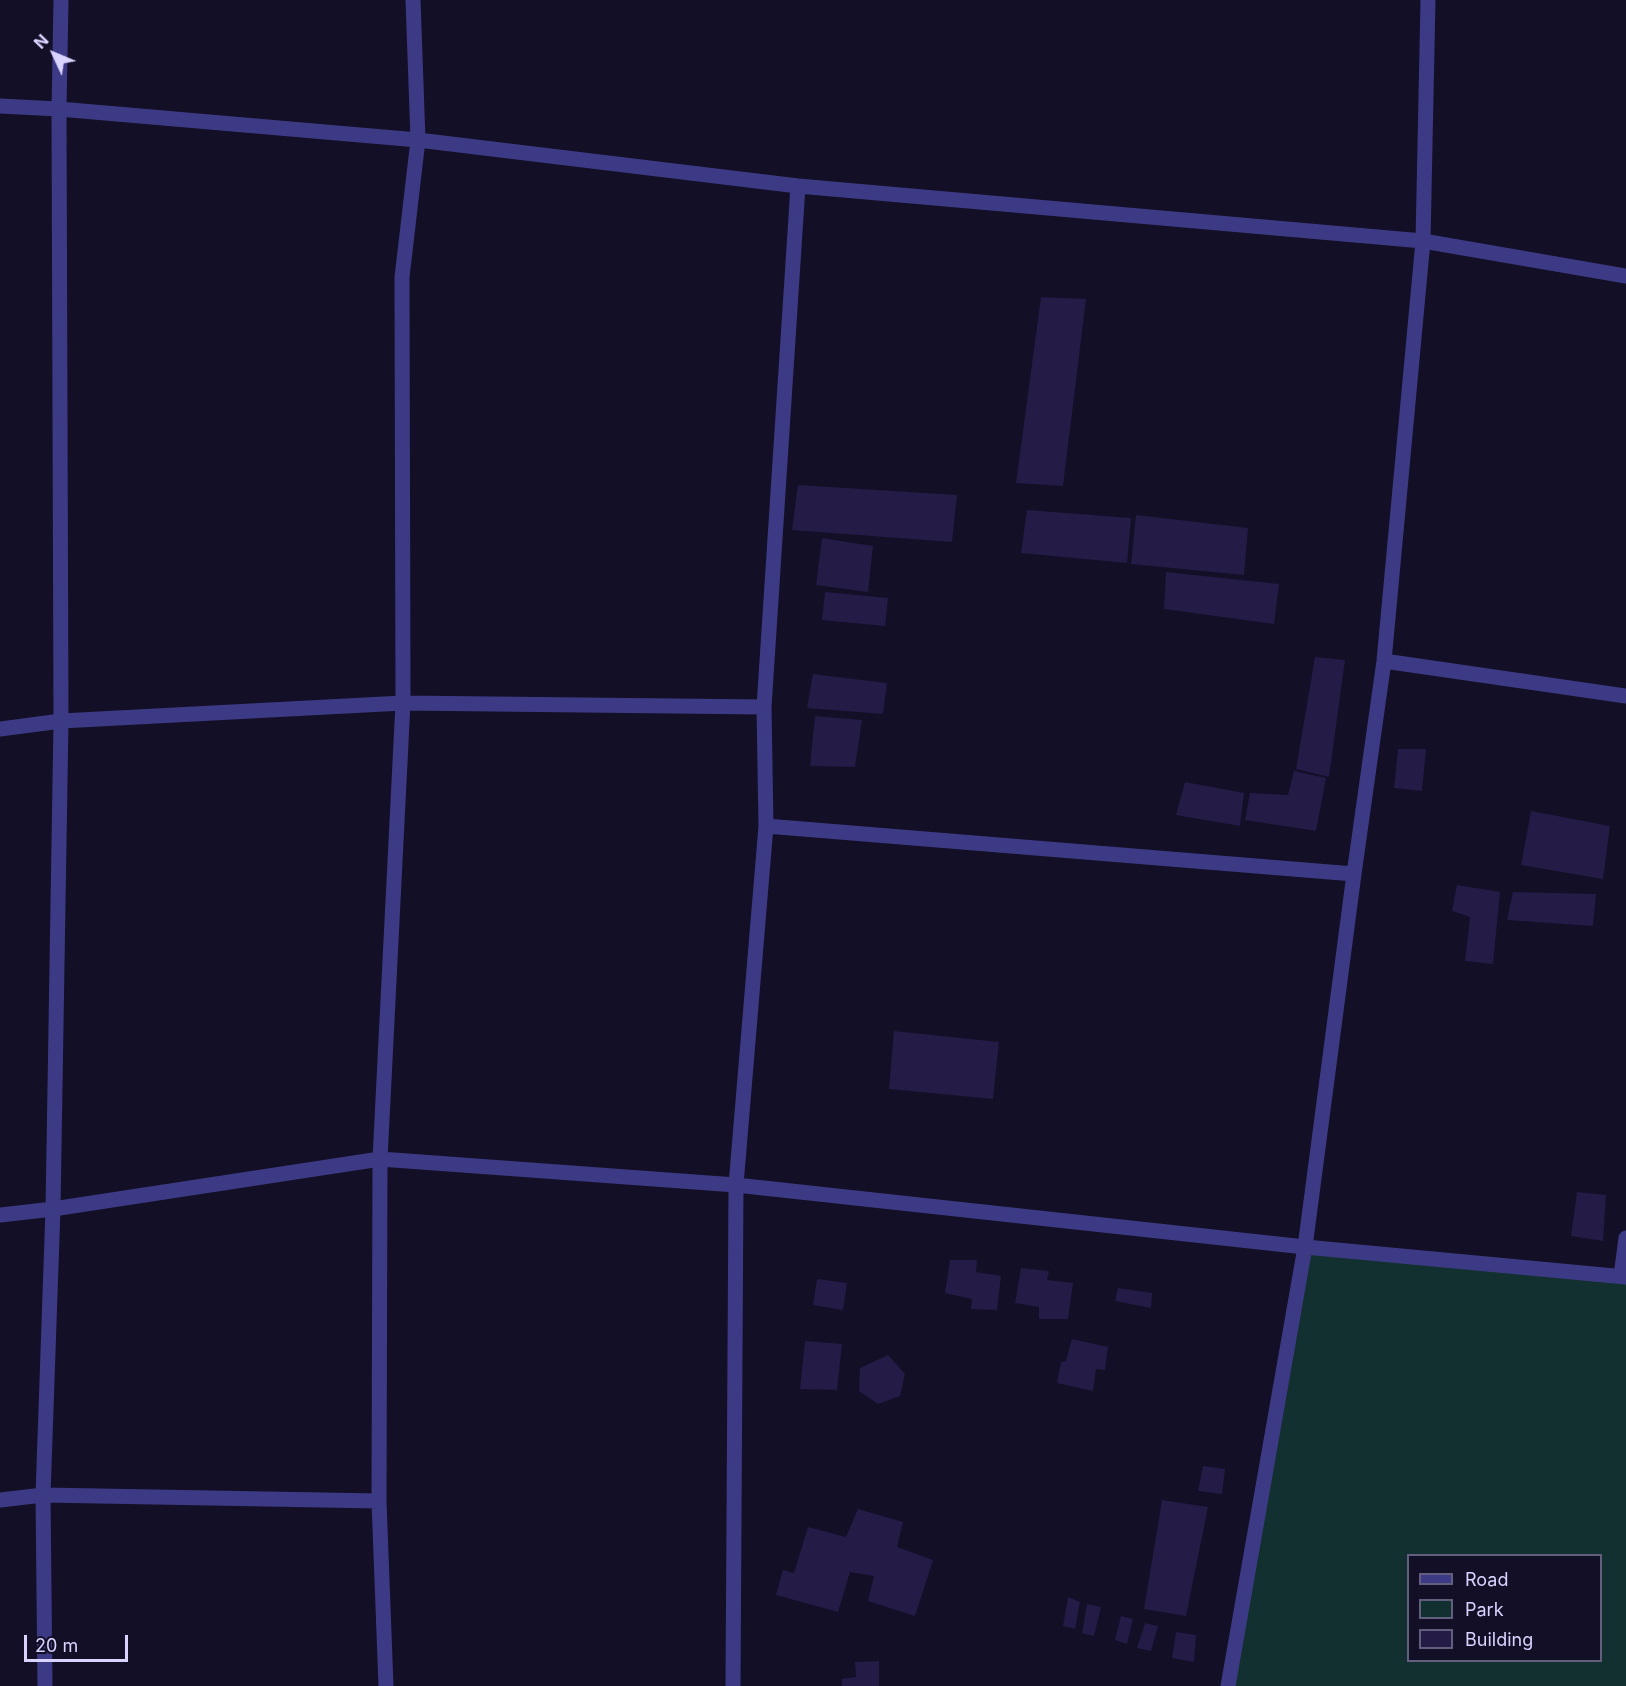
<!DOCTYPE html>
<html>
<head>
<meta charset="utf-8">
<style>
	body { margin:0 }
	#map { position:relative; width:1626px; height:1686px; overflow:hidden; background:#130f26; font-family:Inter,sans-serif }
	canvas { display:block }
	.legend { position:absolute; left:1407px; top:1554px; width:195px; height:108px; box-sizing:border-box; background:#130f26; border:2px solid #625e7d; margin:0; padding:8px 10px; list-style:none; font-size:18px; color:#d9d4ff }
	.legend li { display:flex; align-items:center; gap:12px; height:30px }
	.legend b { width:30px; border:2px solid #625e7d }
	.north { position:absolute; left:24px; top:24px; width:60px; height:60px; -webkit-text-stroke:4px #130f26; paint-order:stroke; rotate:314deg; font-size:16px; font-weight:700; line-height:24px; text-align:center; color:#d9d4ff }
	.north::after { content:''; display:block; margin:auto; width:21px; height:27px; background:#d9d4ff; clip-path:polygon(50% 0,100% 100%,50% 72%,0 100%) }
	.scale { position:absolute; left:24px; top:1635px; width:104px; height:27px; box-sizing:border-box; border:3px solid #d9d4ff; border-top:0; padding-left:8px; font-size:18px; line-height:21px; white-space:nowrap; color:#d9d4ff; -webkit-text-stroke:4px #130f26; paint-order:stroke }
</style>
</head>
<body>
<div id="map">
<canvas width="1626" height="1686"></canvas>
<ul class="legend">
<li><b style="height:8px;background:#3d3a85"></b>Road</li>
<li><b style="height:16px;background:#12302f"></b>Park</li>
<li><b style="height:16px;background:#241b47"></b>Building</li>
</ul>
<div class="north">N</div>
<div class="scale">20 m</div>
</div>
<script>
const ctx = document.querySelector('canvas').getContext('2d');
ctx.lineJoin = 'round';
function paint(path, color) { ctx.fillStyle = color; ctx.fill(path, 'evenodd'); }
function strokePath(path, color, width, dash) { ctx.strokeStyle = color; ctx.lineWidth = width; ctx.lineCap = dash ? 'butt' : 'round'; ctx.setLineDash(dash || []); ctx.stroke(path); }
const green = new Path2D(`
	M1312,1246L1626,1276V1686H1234ZM1408,1556H1600V1660H1408Z`);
const building = new Path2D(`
	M1041,297L1086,299L1063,486L1016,483Z
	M798,485L957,495L952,542L792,530Z
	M1027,510L1131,518L1127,563L1021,553Z
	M1136,515L1248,528L1244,575L1131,564Z
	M822,538L873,546L868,592L816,585Z
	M1166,572L1279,584L1274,624L1164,609Z
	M825,592L888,598L885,626L822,620Z
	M1315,657L1345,660L1329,777L1296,769Z
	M813,674L887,683L883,714L807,708Z
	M815,716L862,720L855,767L810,766Z
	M1398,749H1426L1422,791L1394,788Z
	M1294,771L1326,778L1316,831L1245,820L1250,793L1288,795Z
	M1185,782L1244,793L1240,826L1176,815Z
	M1531,811L1610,826L1603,879L1521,865Z
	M1457,885L1500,892L1493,964L1465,961L1470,917L1452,911Z
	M1513,892L1596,894L1593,926L1507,920Z
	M894,1031L999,1042L993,1099L889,1089Z
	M1577,1192L1606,1195L1603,1241L1571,1236Z
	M950,1260H977L976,1272L1001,1276L997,1310L971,1309L972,1299L945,1293Z
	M1021,1268L1049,1271L1047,1280L1073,1283L1068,1319H1039V1307L1015,1303Z
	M817,1279L847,1283L843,1310L813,1305Z
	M1118,1288L1152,1293L1151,1308L1115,1301Z
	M1072,1339L1108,1347L1105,1370L1096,1369L1093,1391L1057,1383L1061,1362L1066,1361Z
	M805,1341L842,1344L837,1390L800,1389Z
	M888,1355L905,1374L900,1396L878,1404L859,1391L860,1368Z
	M1203,1466L1225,1469L1222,1494L1198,1491Z
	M1162,1500L1208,1507L1186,1616L1144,1609Z
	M858,1509L903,1522L897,1547L933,1560L915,1616L868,1601L874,1576L850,1572L838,1612L776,1595L783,1570L794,1573L808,1527L846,1537Z
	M1068,1597L1080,1602L1075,1629L1063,1626Z
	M1087,1604L1101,1607L1094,1636L1082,1633Z
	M1121,1616L1133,1619L1127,1644L1115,1640Z
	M1145,1623L1158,1626L1151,1651L1137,1648Z
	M1176,1632L1196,1635L1194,1662L1172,1658Z
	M879,1661V1686H842V1679L856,1677L855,1662Z`);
const minor = new Path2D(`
	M0,106L59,109L418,140L798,186L1423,241L1626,276
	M1384,661L1626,696
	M0,729L61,721L403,703L764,707
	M766,826L1354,874
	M0,1215L53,1209L380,1159L736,1185L1305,1247L1626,1277
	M1621,1276L1626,1238
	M0,1500L43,1495L379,1501
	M45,1686L43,1495L53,1209L61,721L59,109L61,0
	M386,1686L379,1501L380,1159L403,703L402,277L418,140L413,0
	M733,1686L736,1185L766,826L764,707L798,186
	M1228,1686L1305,1247L1354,874L1384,661L1423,241L1428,0`);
paint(green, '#12302f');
paint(building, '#241b47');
strokePath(minor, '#3d3a85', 15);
</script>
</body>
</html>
